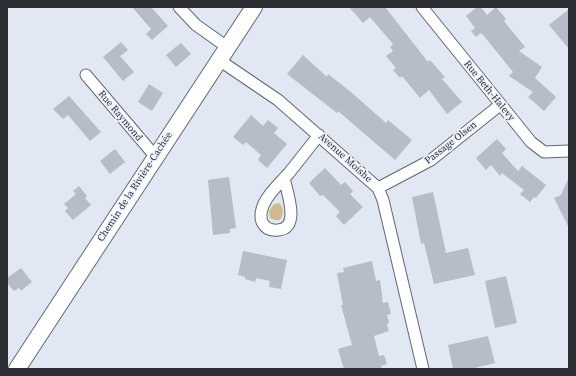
<!DOCTYPE html>
<html>
<head>
<meta charset="utf-8">
<style>
	body { margin:0 }
	#map { position:relative; width:576px; height:376px; overflow:hidden; background:#e1e7f3; font-family:"Source Serif 4",serif }
	canvas { display:block }
	.frame { position:absolute; inset:0; border:8px solid #2c2e33; pointer-events:none }
</style>
</head>
<body>
<div id="map">
<canvas width="576" height="376"></canvas>
<div class="frame"></div>
</div>
<script>
const ctx = document.querySelector('canvas').getContext('2d');
ctx.lineJoin = 'round';
function paint(path, color) { ctx.fillStyle = color; ctx.fill(path, 'evenodd'); }
function strokePath(path, color, width, dash) { ctx.strokeStyle = color; ctx.lineWidth = width; ctx.lineCap = dash ? 'butt' : 'round'; ctx.setLineDash(dash || []); ctx.stroke(path); }
function label(font, color, halo, rows, align = 'center') {
  ctx.font = font + ' "Source Serif 4",serif'; ctx.lineWidth = 3.5; ctx.setLineDash([]); ctx.textBaseline = 'middle'; ctx.strokeStyle = halo; ctx.fillStyle = color; for (const [text, x, y, turn = 0] of rows) {
    ctx.save(); ctx.translate(x, y); ctx.rotate((+turn || 0) * Math.PI / 180); ctx.textAlign = isNaN(turn) ? turn : align; if (halo) ctx.strokeText(text, 0, 0); ctx.fillText(text, 0, 0); ctx.restore();
  }
}
const green = new Path2D(`
	M279,203C284,208 284,215 280,220H275L270,218L269,211L274,204Z`);
const building = new Path2D(`
	M132,7H151L168,26L152,40L146,34L151,29Z
	M349,7H385L428,62L430,60L445,77L442,79L462,102L447,114L429,90L420,98L402,76L400,78L393,70L396,68L386,56L393,51L390,47L393,44L370,17L363,23Z
	M477,7H481L487,15L496,7L506,19L504,21L525,47L519,51L542,67L535,78L556,97L544,111L528,97L533,92L509,76L513,72L484,36L481,33L476,37L471,31L475,28L466,16Z
	M569,9V49L549,25Z
	M121,42L128,50L120,56L134,72L123,81L103,57Z
	M181,43L191,54L176,67L166,55Z
	M303,55L327,77L328,74L352,93L386,123L388,120L412,140L395,160L338,111L337,113L287,74Z
	M149,84L163,93L152,111L138,102Z
	M69,96L101,132L90,141L68,115L63,119L53,109Z
	M251,115L263,126L268,120L278,128L274,133L287,144L267,168L258,160L261,155L246,142L243,145L233,137Z
	M497,139L506,149L502,153L518,171L522,166L546,185L536,198L534,197L530,202L520,194L524,190L502,173L500,176L491,165L486,170L476,158Z
	M115,149L125,162L110,174L100,161Z
	M325,168L341,185L345,182L353,191L350,194L363,207L344,225L336,216L340,212L323,195L320,196L309,183Z
	M229,177L236,228L230,229V233L213,235L208,180Z
	M569,177V228L554,198L561,195Z
	M79,186L87,196L85,198L91,205L73,220L65,211L68,208L64,204L76,194L73,191Z
	M433,192L446,253L468,248L475,275L434,284L424,243L421,244L412,197Z
	M243,251L287,260L281,289L269,287L270,281L256,278L255,282L245,279V277L238,275Z
	M372,261L376,281L380,280L383,303L388,302L391,314L387,315L389,322L387,325L389,331L374,336L379,356L384,355L387,364L381,366L382,369H344L338,349L352,345L341,305H343L337,273L344,272L343,268Z
	M21,268L32,282L21,291L19,288L14,291L7,283V278Z
	M506,276L517,323L495,328L485,281Z
	M488,336L495,363L471,369H453L448,345Z`);
const street = new Path2D(`
	M179,7L196,25L227,47
	M422,7L531,142L544,152L569,151
	M219,60L278,100L378,188L383,200L423,369
	M86,75L155,156
	M284,178C287,192 301,229 278,230C270,231 265,228 262,222C256,204 278,185 289,173L319,135
	M378,188L431,160L500,105`);
const secondary = new Path2D(`
	M17,369L254,7`);
const streetNames = [
	["Rue Beth-Halevy",489,91,51],
	["Rue Raymond",120,116,50],
	["Passage Olsen",451,143,-38],
	["Avenue Moishe",345,158,42],
	["Chemin de la Rivière-Cachée",135,187,-57]
];
paint(green, '#cdbb8d');
paint(building, '#b6bcc8');
strokePath(street, '#626772', 13);
strokePath(secondary, '#626772', 18);
strokePath(street, '#fff', 11);
strokePath(secondary, '#fff', 16);
label('10px', '#2c2e33', '#eff4fe', streetNames);
</script>
</body>
</html>
